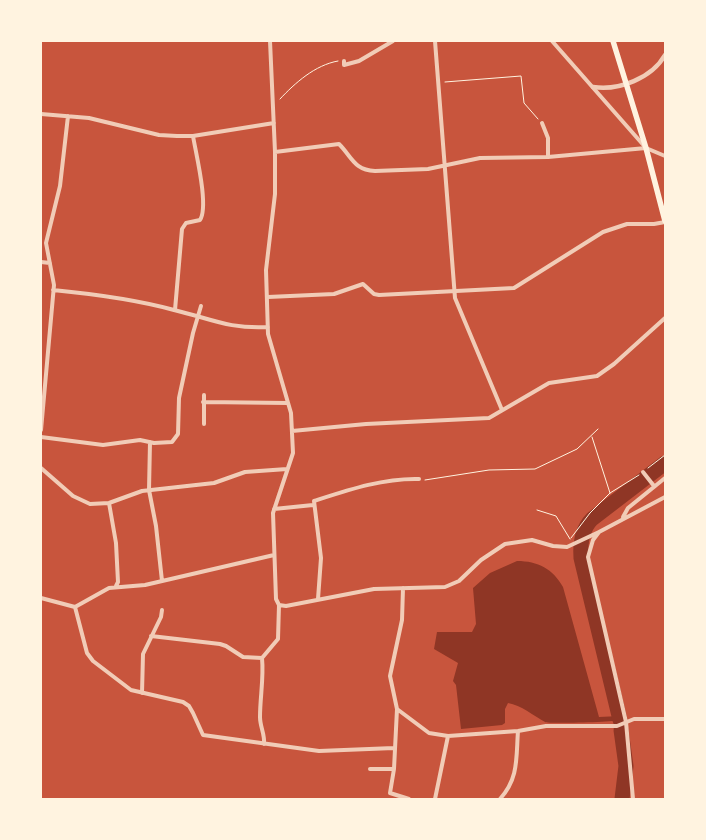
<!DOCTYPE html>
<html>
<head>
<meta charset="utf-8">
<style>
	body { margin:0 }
	#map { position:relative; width:706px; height:840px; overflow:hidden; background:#c8553d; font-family:"Noto Sans",sans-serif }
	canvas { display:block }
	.frame { position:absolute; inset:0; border:42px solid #fff3e0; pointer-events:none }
</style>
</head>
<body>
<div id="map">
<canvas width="706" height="840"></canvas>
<div class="frame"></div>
</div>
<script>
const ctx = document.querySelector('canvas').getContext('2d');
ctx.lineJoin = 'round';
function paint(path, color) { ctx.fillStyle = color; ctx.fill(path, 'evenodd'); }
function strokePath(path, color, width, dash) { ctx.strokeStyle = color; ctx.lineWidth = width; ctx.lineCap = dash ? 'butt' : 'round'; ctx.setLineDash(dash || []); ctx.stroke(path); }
const water = new Path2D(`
	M517,561C538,561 553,569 563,587L599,717L620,716L621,720C615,722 548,724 545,722C534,716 521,705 508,703L505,709V723L502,725L461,729L456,685L453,681L458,663L434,649L437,632H472L476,624L473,588L490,573Z`);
const river = new Path2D(`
	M620,720L581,558C580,544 582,529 592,519L665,463
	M621,730L626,766L622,799`);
const path = new Path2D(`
	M445,82L521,76L524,103L538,119
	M280,99C295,83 315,65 338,61
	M592,437L610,493
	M648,468L665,455
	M425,480L489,470L535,469L577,449L598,429
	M537,510L556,516L570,539
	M571,538L590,513L610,493L639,475`);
const minor = new Path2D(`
	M270,41L275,152V194L266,270L268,334L291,413L293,453L273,513L276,599L279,605L286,606L374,589L445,587L459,581L481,560L505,544L532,540L553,546L567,547L599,532
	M435,41L455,298L502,410
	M552,41L646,148L665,156
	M344,61V65L359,61L393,41
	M41,114L89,118L159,135L177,136H193L274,123
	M542,123L548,138V157
	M275,152L339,144C352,157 354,170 375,171L428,169L480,158L548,157L646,148
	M41,262L50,263
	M53,290C94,294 134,299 174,310C212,319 228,329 268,327
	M268,297L334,294L363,284L374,294L379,295L514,288L603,232L627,224H654L665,222
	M175,310L182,229L186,223L200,220C209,206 196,154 193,136
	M204,395V424
	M203,402L288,403
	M41,430L54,285L46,243L60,186L68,116
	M292,431L366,424L489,418L549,383L597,376L614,364L665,318
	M41,437L103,445L140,440L154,443L172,442L178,434L179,398L193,333L201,306
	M150,442L149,490L156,526L162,581
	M41,468L73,496L90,504L109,503L142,491L214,483L245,472L287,469
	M643,472L654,486
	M109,503L116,543L118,582L116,586
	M274,509L313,505
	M623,517L628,508L665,478
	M403,588L402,620L390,676L397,709L429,733L448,736
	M41,598L75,607L109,588L145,585L274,555
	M318,599L321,558L314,501C348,490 383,478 419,479
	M75,607L87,653L93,661L131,690L183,702L189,706L193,713L203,735L319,751L394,748
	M151,636L220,644L226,646L243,657L262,658
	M142,693L143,654L161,617L162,610
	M397,709L394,769L390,793L409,799
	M264,744C265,734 260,727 260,717C260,697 264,678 262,658L278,639L279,605
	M370,769H394
	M435,799L448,736L518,731L546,726H617L634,719H665
	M500,799C519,778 516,758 518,731
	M633,799L626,722L588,557L593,540L599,532L665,497`);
const tertiary = new Path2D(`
	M593,87C619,91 652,78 665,55`);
const primary = new Path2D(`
	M613,41L646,148L665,221`);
paint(water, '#8f3625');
strokePath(river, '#8f3625', 15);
strokePath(path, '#fff3e0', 1);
strokePath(minor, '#f1ccb7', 4);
strokePath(tertiary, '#f1ccb7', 4.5);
strokePath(primary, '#fff3e0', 5.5);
</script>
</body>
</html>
